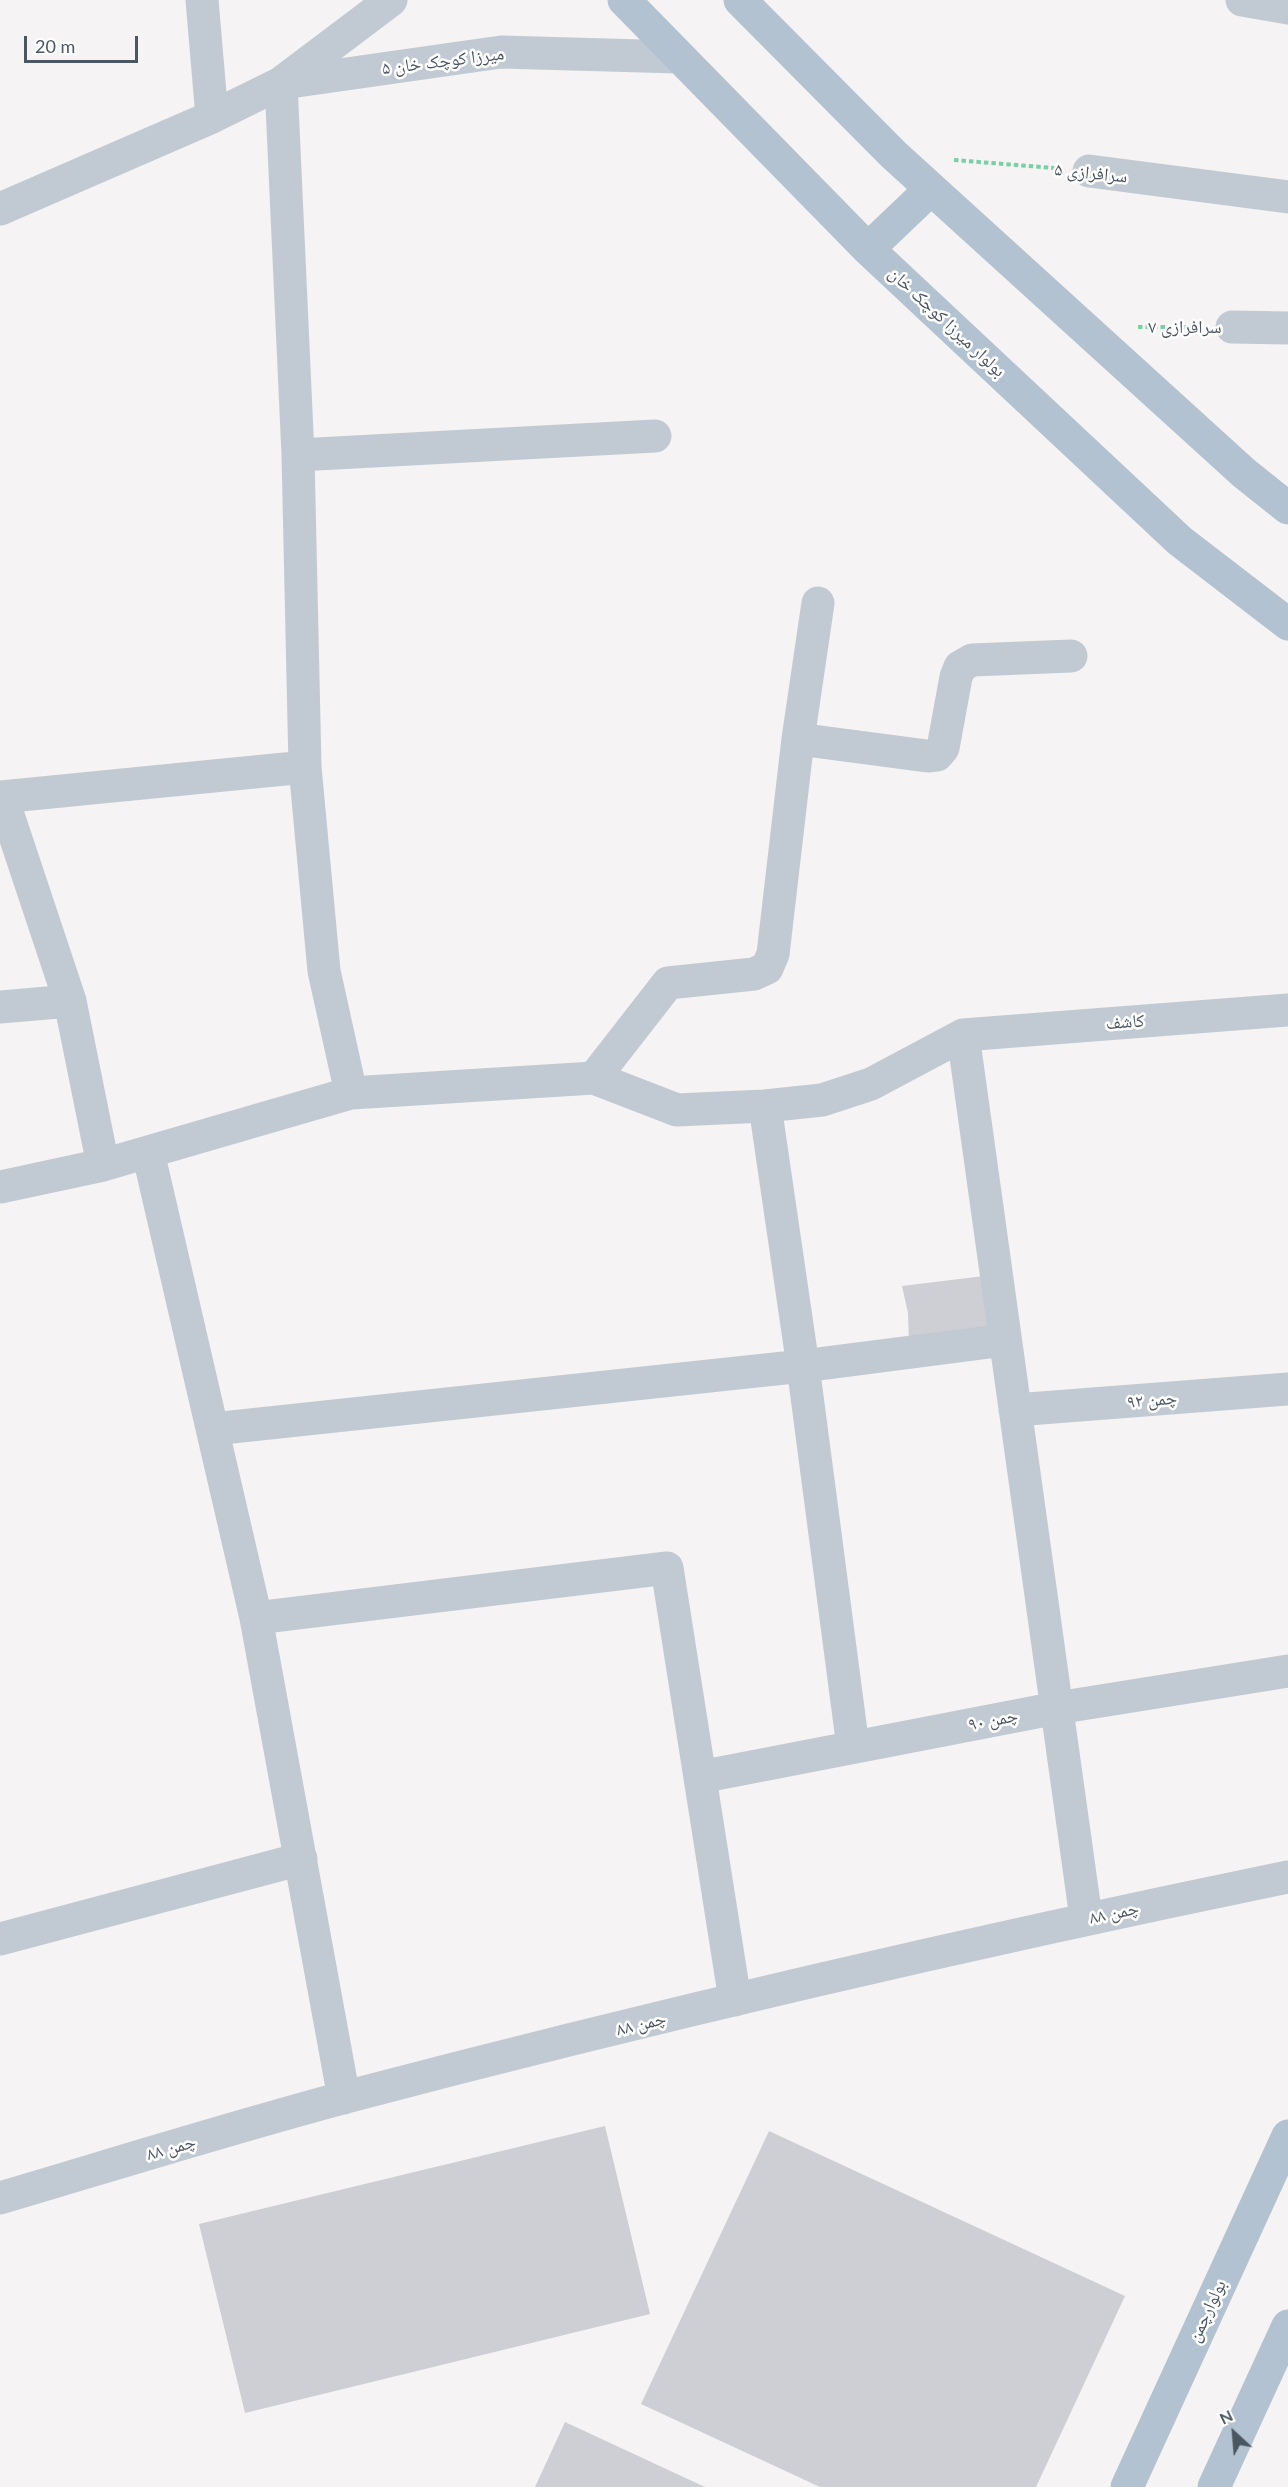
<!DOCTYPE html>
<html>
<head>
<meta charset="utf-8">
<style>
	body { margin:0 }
	#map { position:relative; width:1288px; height:2487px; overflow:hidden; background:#f5f3f3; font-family:Lato,sans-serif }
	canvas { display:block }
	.north { position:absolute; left:1204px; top:2403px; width:60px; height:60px; -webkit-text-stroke:4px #fff; paint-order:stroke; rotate:334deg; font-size:16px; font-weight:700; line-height:24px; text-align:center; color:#4a5661 }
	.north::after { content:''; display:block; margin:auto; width:21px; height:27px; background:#4a5661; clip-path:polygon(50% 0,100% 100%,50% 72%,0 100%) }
	.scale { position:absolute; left:24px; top:36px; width:114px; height:27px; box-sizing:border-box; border:3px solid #4a5661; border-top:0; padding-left:8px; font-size:18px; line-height:21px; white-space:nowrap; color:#4a5661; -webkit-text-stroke:4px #fff; paint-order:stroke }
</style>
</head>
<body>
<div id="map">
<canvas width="1288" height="2487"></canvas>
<div class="north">N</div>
<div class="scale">20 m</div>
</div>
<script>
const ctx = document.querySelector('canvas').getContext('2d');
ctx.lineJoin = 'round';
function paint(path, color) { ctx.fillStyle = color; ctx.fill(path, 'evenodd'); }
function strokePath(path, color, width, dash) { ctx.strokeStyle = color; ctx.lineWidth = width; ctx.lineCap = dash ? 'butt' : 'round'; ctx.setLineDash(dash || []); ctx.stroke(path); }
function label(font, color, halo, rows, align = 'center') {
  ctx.font = font + ' Lato,"Noto Naskh Arabic",sans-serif'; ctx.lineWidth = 5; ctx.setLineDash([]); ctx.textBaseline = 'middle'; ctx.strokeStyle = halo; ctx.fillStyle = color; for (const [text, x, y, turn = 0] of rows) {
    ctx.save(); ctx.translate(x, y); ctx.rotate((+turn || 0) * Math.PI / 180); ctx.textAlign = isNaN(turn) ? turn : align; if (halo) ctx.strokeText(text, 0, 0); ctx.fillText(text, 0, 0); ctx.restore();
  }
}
const building = new Path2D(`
	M984,1276L991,1333L909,1345L908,1313L902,1286Z
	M605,2126L650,2314L245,2413L199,2224Z
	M769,2131L1125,2296L1036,2487H820L641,2404Z
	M565,2422L705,2487H535Z`);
const path = new Path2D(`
	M954,160L1054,168
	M1138,327H1196`);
const minor = new Path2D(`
	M202,0L212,117
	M1242,0L1288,8
	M281,83L298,455L305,767L324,971L351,1093
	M283,83L501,52L678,57
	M1089,171L1288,197
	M0,209L212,117L281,83L391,0
	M1232,327L1288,328
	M298,455L655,436
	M798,739L927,756L937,755L943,748L956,677L960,667L972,660L1071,656
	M0,797L305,767
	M2,797L70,1001L103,1165
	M0,1007L70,1001
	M963,1035L1086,1918
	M594,1078L668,983L754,974L767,968L773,954L798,739L818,603
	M765,1106L803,1366L853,1747
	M148,1152L256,1618L344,2098
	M0,1187L103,1165L351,1093L594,1078L677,1110L765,1106L822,1100L871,1084L963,1035L1288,1010
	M1015,1410L1288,1389
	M213,1429L803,1366L1005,1340
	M256,1618L667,1568L735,2000
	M700,1777L1057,1708L1288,1671
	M0,1939L301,1859
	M0,2198C115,2164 230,2128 346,2097C658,2015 972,1942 1288,1877`);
const major = new Path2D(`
	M624,0L868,249L1180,541L1288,624
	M740,0L894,155L1244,473L1288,508
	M868,249L931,189
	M1127,2487L1288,2136
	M1214,2487L1288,2326`);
const streetNames = [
	["میرزا کوچک خان ۵",443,61,-7],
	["سرافرازی ۵",1091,173,6],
	["بولوار میرزا کوچک خان",947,322,43],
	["سرافرازی ۷",1185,327],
	["کاشف",1125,1022,-4],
	["چمن ۹۲",1152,1400,-5],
	["چمن ۹۰",993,1720,-11],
	["چمن ۸۸",1114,1913,-12],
	["چمن ۸۸",641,2024,-14],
	["چمن ۸۸",171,2148,-16],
	["بولوارچمن",1207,2311,-65]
];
paint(building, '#cdcfd5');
strokePath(path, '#7ad0a6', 4, [4.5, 3]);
strokePath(minor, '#c1cad2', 33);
strokePath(major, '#b3c2d1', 33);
label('18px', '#4a5661', '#fff', streetNames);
</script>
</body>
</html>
